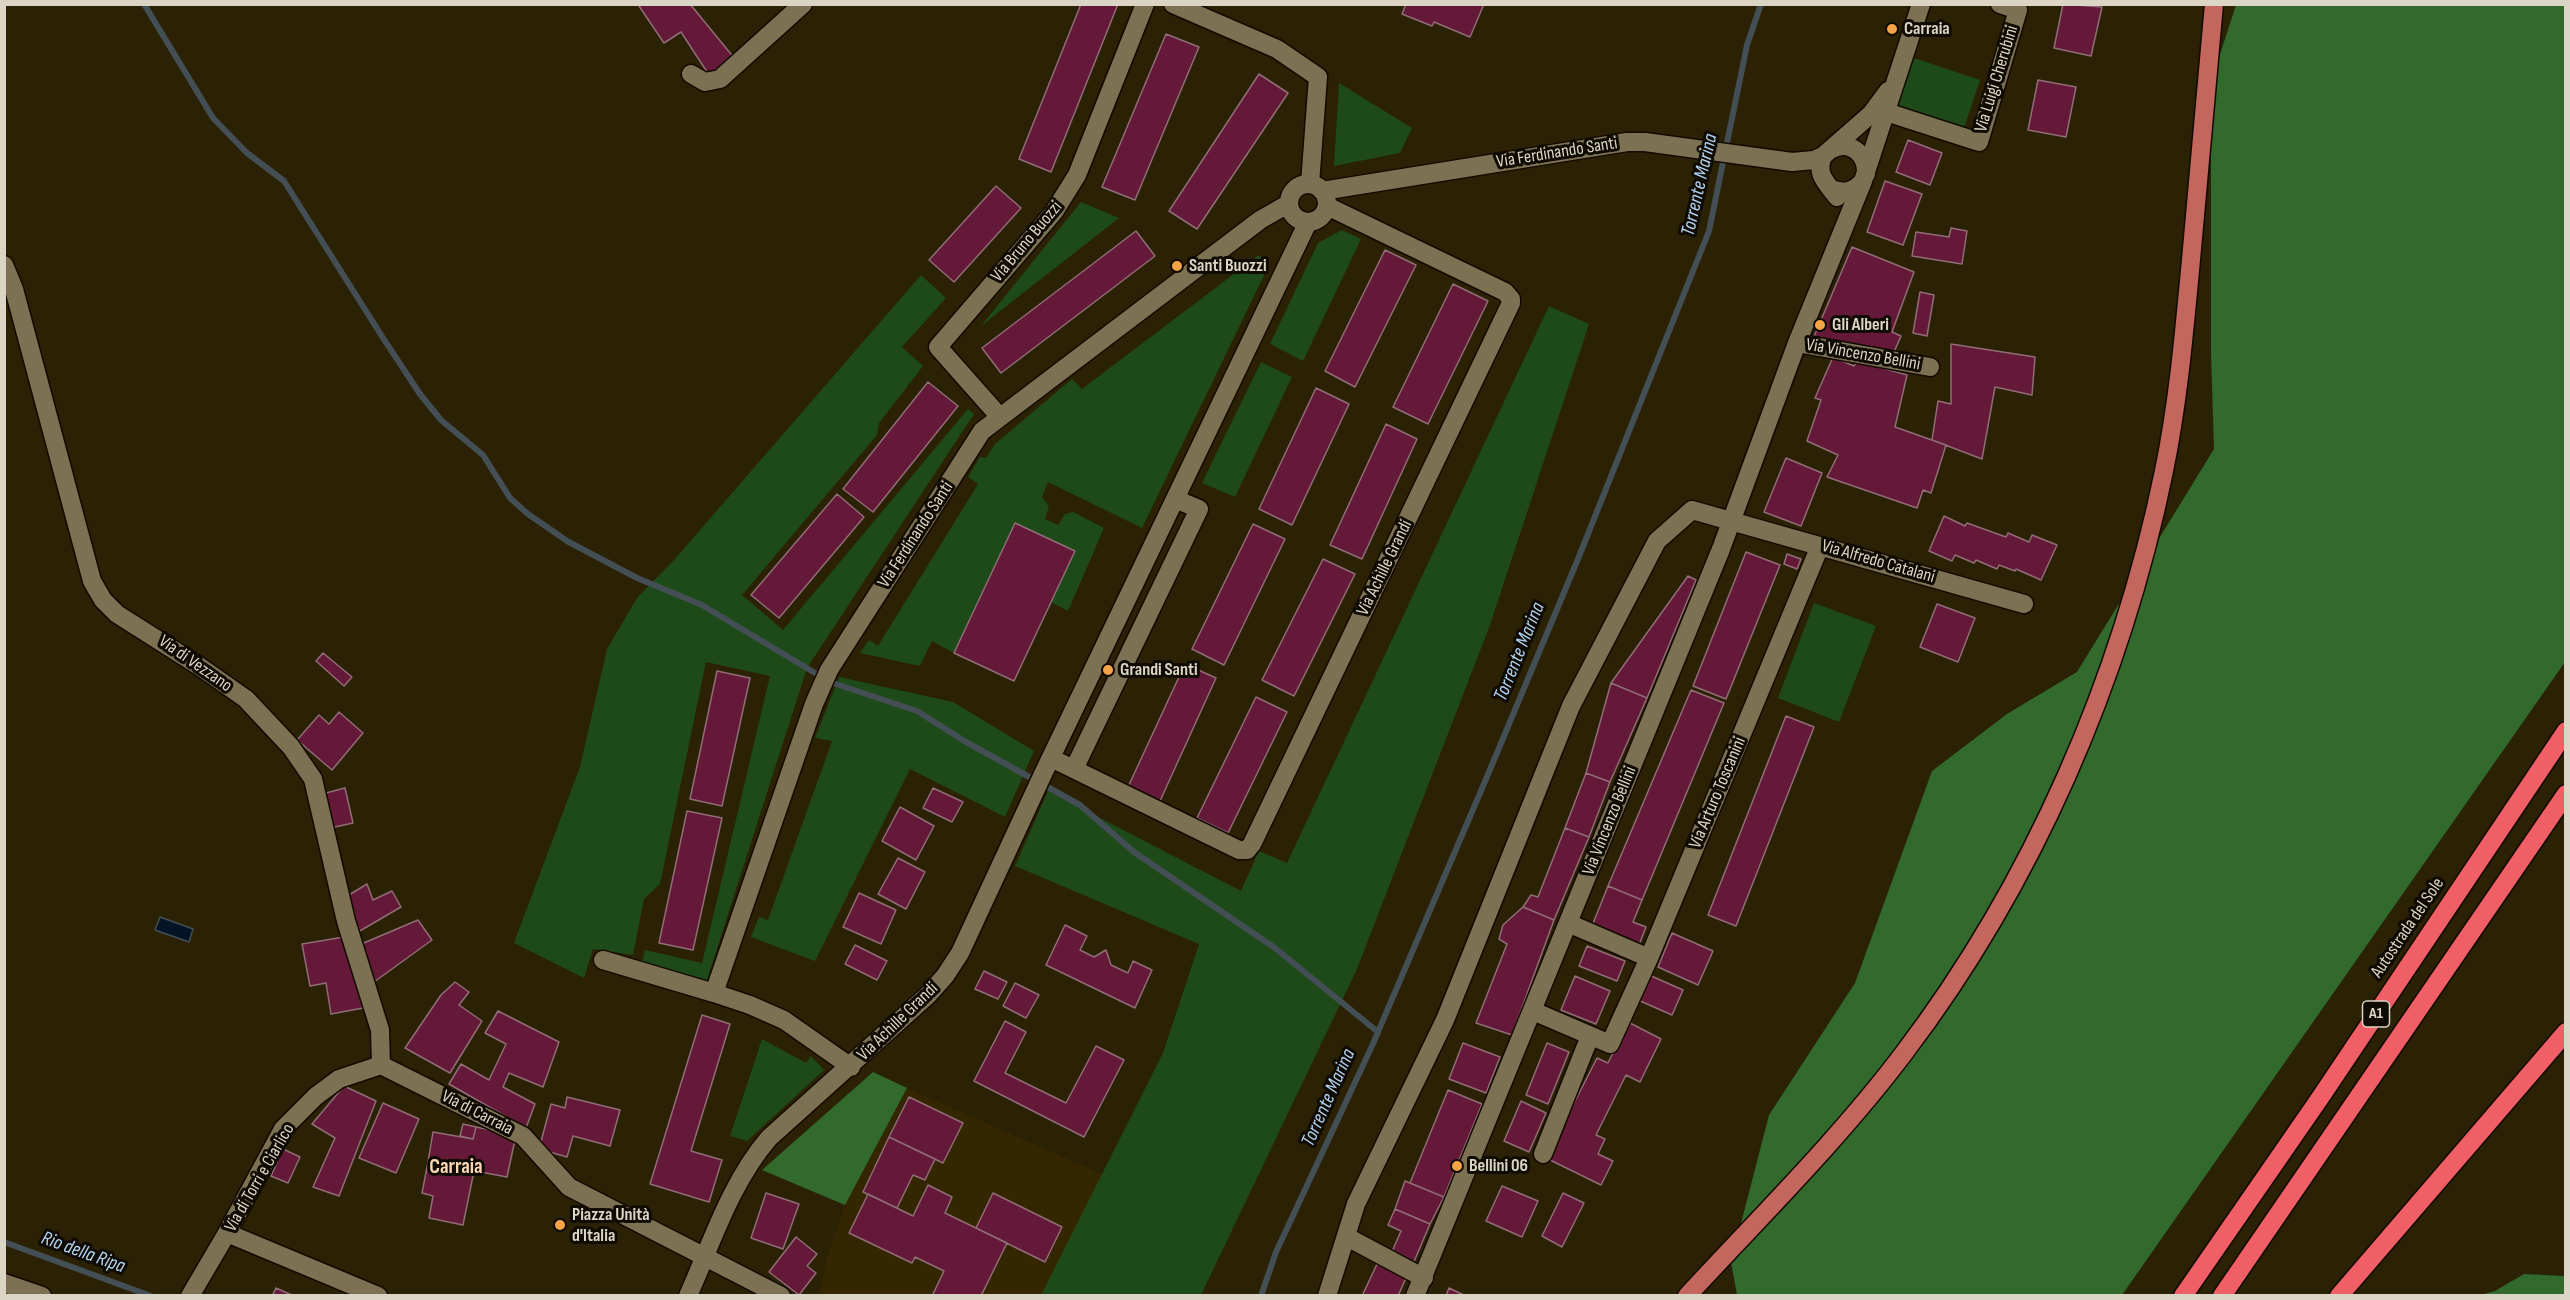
<!DOCTYPE html>
<html>
<head>
<meta charset="utf-8">
<style>
	body { margin:0 }
	#map { position:relative; width:2570px; height:1300px; overflow:hidden; background:#2b2104; font-family:"Sofia Sans Condensed",sans-serif }
	canvas { display:block }
	.frame { position:absolute; inset:0; border:6px solid #dbd5c5; pointer-events:none }
</style>
</head>
<body>
<div id="map">
<canvas width="2570" height="1300"></canvas>
<div class="frame"></div>
</div>
<script>
const ctx = document.querySelector('canvas').getContext('2d');
ctx.lineJoin = 'round';
function paint(path, color) { ctx.fillStyle = color; ctx.fill(path, 'evenodd'); }
function strokePath(path, color, width, dash) { ctx.strokeStyle = color; ctx.lineWidth = width; ctx.lineCap = dash ? 'butt' : 'round'; ctx.setLineDash(dash || []); ctx.stroke(path); }
function label(font, color, halo, rows, align = 'center') {
  ctx.font = font + ' "Sofia Sans Condensed",sans-serif'; ctx.lineWidth = 6; ctx.setLineDash([]); ctx.textBaseline = 'middle'; ctx.strokeStyle = halo; ctx.fillStyle = color; for (const [text, x, y, turn = 0] of rows) {
    ctx.save(); ctx.translate(x, y); ctx.rotate((+turn || 0) * Math.PI / 180); ctx.textAlign = isNaN(turn) ? turn : align; if (halo) ctx.strokeText(text, 0, 0); ctx.fillText(text, 0, 0); ctx.restore();
  }
}
const built = new Path2D(`
	M907,1088L1102,1174L1041,1295L819,1296L827,1257L845,1205Z`);
const green = new Path2D(`
	M1914,58L1980,80L1964,128L1898,106Z
	M1339,83L1412,128L1400,153L1334,166Z
	M1081,202L1119,218L981,326Z
	M1342,230L1361,239L1303,361L1270,344L1318,243Z
	M1259,255L1268,267L1142,528L1048,482L1042,497L1049,506L1045,519L1058,525L1065,514L1073,512L1104,528L1068,611L1051,602L1075,551L1015,523L954,653L932,641L920,666L860,653L869,640L878,646L978,484L968,477L980,457L986,458L995,444L1072,379L1082,389Z
	M921,275L946,298L902,347L923,366L879,423L877,435L742,595L783,630L968,409L974,414L807,668L707,980L642,962L645,950L702,963L770,676L706,662L660,884L644,899L633,955L593,949L584,978L514,943L580,767L607,649L637,598L674,560Z
	M1549,306L1589,324L1490,625L1357,969L1201,1295H1041L1163,1053L1199,944L1015,866L1048,791L1241,891L1259,851L1287,863Z
	M1261,362L1292,377L1235,497L1202,483Z
	M1814,603L1876,626L1839,722L1778,698Z
	M839,677L953,702L1034,751L1005,817L910,769L815,961L751,937L759,917L768,920L832,741L815,738Z
	M762,1039L806,1063L811,1056L824,1070L747,1141L730,1136Z`);
const forest = new Path2D(`
	M2236,5H2565V662L2122,1295H1737L1731,1262L1769,1115L1855,983L1932,771L2007,714L2077,672L2214,449L2211,353V82Z
	M873,1072L907,1088L845,1205L762,1170Z
	M2524,1274L2565,1276V1295H2480L2495,1291Z`);
const water = new Path2D(`
	M160,917L193,929L189,942L155,930Z`);
const stream = new Path2D(`
	M144,4L213,118L247,153L284,181L383,338L420,394L441,420L483,455L510,498L528,514L567,541L637,578L702,605L830,682L917,711L966,742L1080,805L1134,852L1275,948L1378,1032
	M4,1242L151,1296
	M1261,1296L1276,1252L1372,1046L1489,772L1578,559L1709,231L1747,45L1761,4`);
const building = new Path2D(`
	M641,4H690L735,59L709,75L681,32L664,43L639,6Z
	M1081,4H1118L1051,172L1019,159Z
	M1406,4H1484L1470,37L1434,22L1432,26L1402,14Z
	M2063,4L2102,7L2091,56L2054,48Z
	M1166,34L1199,47L1135,200L1102,187Z
	M1259,74L1288,93L1197,229L1169,211Z
	M2038,80L2076,87L2066,137L2028,130Z
	M1908,140L1942,153L1930,185L1896,172Z
	M1885,181L1922,194L1903,245L1867,232Z
	M996,186L1021,208L954,282L929,260Z
	M1951,228L1967,231L1962,264L1912,256L1916,232L1949,237Z
	M1136,231L1155,256L1001,373L982,348Z
	M1852,247L1914,272L1892,332L1901,336L1894,352L1813,339Z
	M1385,250L1416,265L1355,387L1325,371Z
	M1453,284L1488,301L1428,424L1393,407Z
	M1920,292L1934,295L1927,336L1913,333Z
	M1951,344L2035,357L2032,395L1995,387L1982,459L1932,440L1938,401L1951,404Z
	M1833,357L1854,366L1857,361L1907,375L1895,427L1946,445L1931,493L1923,490L1917,508L1827,477L1838,455L1807,441L1821,400L1815,398Z
	M928,382L958,406L873,512L843,489Z
	M1316,388L1349,404L1292,525L1259,509Z
	M1386,424L1417,439L1362,559L1330,545Z
	M1786,458L1822,473L1801,526L1764,512Z
	M837,494L864,517L779,618L751,595Z
	M1944,516L1965,526L1967,523L2006,537L2008,533L2029,542L2032,535L2057,545L2041,580L2016,569L2015,571L1999,565L1997,569L1976,560L1974,563L1955,555L1952,561L1929,551Z
	M1015,523L1075,551L1014,681L954,653Z
	M1253,524L1285,539L1224,665L1192,649Z
	M1746,552L1780,565L1726,699L1693,686Z
	M1787,554L1801,559L1797,569L1784,564Z
	M1323,559L1355,574L1294,696L1262,680Z
	M1688,576L1696,580L1647,698L1611,683Z
	M1937,604L1975,618L1958,662L1920,647Z
	M323,653L352,677L344,686L316,661Z
	M1185,664L1216,678L1160,801L1128,787Z
	M717,671L750,678L722,806L690,799Z
	M1611,683L1647,698L1610,782L1586,773Z
	M1691,690L1724,703L1642,900L1608,886Z
	M1256,697L1287,712L1228,833L1197,818Z
	M339,712L363,733L332,770L297,740L319,715L329,724Z
	M1786,716L1814,727L1736,926L1708,915Z
	M1586,773L1610,782L1589,837L1565,828Z
	M345,788L353,823L330,828L322,794Z
	M933,788L963,802L952,822L923,808Z
	M900,807L934,826L916,860L882,841Z
	M687,811L722,818L693,950L659,943Z
	M1565,828L1589,837L1554,920L1523,907L1531,895L1538,897Z
	M898,858L925,872L906,909L878,894Z
	M367,884L373,900L392,891L401,907L358,932L349,895Z
	M1608,886L1642,900L1633,922L1646,927L1639,945L1592,926Z
	M859,893L896,910L881,944L843,927Z
	M1523,907L1554,920L1512,1035L1476,1023L1507,944L1499,939L1503,925Z
	M418,920L432,940L374,982L359,945Z
	M1065,925L1087,936L1080,950L1094,957L1106,950L1111,965L1128,973L1133,961L1152,970L1135,1008L1046,965Z
	M1672,933L1713,951L1698,985L1658,967Z
	M350,936L363,1008L331,1014L326,983L310,986L302,944Z
	M855,945L887,961L877,980L845,964Z
	M1587,946L1625,961L1617,981L1579,966Z
	M984,971L1007,982L998,999L975,989Z
	M1649,975L1683,990L1672,1015L1638,1000Z
	M1575,976L1610,991L1596,1024L1561,1010Z
	M455,982L469,992L459,1005L482,1021L450,1073L405,1048L441,995Z
	M1015,983L1039,995L1026,1018L1003,1006Z
	M498,1011L559,1042L543,1087L509,1073L503,1087L535,1104L526,1128L449,1084L461,1064L489,1080L506,1044L485,1033Z
	M702,1015L730,1024L691,1151L722,1160L709,1202L650,1184Z
	M1005,1021L1026,1032L1005,1073L1066,1103L1096,1046L1124,1060L1084,1137L974,1081Z
	M1628,1022L1661,1039L1640,1082L1626,1075L1596,1135L1605,1139L1598,1154L1613,1161L1601,1185L1546,1158L1597,1058L1608,1063Z
	M1463,1043L1500,1057L1486,1093L1449,1079Z
	M1547,1043L1569,1052L1548,1104L1526,1095Z
	M344,1086L376,1101L339,1196L313,1187L335,1138L312,1124Z
	M1448,1090L1482,1104L1444,1197L1410,1183Z
	M567,1097L620,1110L610,1146L573,1136L567,1157L539,1149L551,1104L565,1108Z
	M909,1097L963,1123L943,1163L889,1137Z
	M1521,1101L1546,1113L1529,1152L1504,1141Z
	M383,1103L419,1119L396,1173L359,1158Z
	M463,1124L476,1127L473,1139L460,1136Z
	M476,1127L516,1135L507,1177L428,1162L433,1132L473,1139Z
	M889,1137L935,1159L925,1180L913,1175L897,1208L863,1192Z
	M283,1149L300,1157L288,1183L271,1176Z
	M428,1162L474,1171L463,1225L429,1218L433,1196L422,1193Z
	M1405,1181L1444,1197L1430,1224L1395,1209Z
	M928,1185L952,1197L945,1213L1007,1243L981,1296H932L944,1271L915,1257L912,1263L849,1233L868,1194L913,1216Z
	M1502,1186L1538,1201L1522,1237L1486,1221Z
	M766,1193L799,1204L783,1249L751,1238Z
	M993,1193L1062,1227L1045,1262L976,1228Z
	M1563,1193L1584,1203L1562,1247L1542,1236Z
	M1395,1209L1430,1224L1413,1264L1391,1254L1401,1231L1388,1225Z
	M796,1237L817,1254L807,1266L816,1273L799,1295L769,1272Z
	M1377,1264L1406,1278L1398,1296H1362Z
	M276,1288L294,1296H272Z
	M1449,1288L1466,1296H1446Z`);
const minor = new Path2D(`
	M1173,4L1277,49L1318,77L1310,184
	M691,74L705,82L720,79L803,4
	M1886,112L1979,142L2018,10L2000,4
	M1830,150C1849,139 1867,153 1866,174
	M1289 203a19 19 0 1 1 38 0a19 19 0 1 1-38 0Z
	M1831,189C1844,194 1854,192 1863,181L1921,4
	M1322,191L1627,142H1645L1792,162L1814,160L1823,156
	M1837,197C1827,183 1815,175 1823,156L1871,114L1888,91
	M4,265L14,289L92,581L103,600L117,614L199,666L246,699L291,747L313,779L346,921L380,1030L381,1065
	M1797,343L1930,367
	M1000,417L938,347L1054,212L1077,175L1145,4
	M1051,758L1239,850H1247L1252,844L1511,303V299L1505,292L1327,206
	M1074,769L1199,509L1175,499
	M1568,923L1649,958L1820,546
	M603,960L714,993
	M1533,1011L1610,1044L1649,958
	M381,1065L523,1136L569,1187L781,1296
	M851,1067L784,1020L750,1005L714,993L814,704L829,670L982,431L1260,220L1288,204
	M1543,1154L1590,1036
	M227,1233L378,1296
	M1347,1237L1424,1278
	M4,1283L42,1296
	M190,1296L227,1233L283,1129L316,1096L339,1079L381,1065
	M688,1296C712,1242 731,1182 769,1138L928,995L945,976L960,953L1043,774L1308,222
	M1327,1296L1356,1204L1445,1020L1571,706L1657,541L1692,510L2024,604
	M1415,1296L1721,549L1797,343L1863,181`);
const major = new Path2D(`
	M1687,1296C1761,1216 1839,1139 1904,1053C2033,883 2121,680 2164,471C2179,398 2185,323 2192,249C2200,168 2207,86 2214,4`);
const highway = new Path2D(`
	M2183,1296L2320,1098L2566,731
	M2222,1296L2566,794
	M2339,1296L2566,1032`);
const markers = [
	[1892,29,6,"#f6a246"],
	[1177,266,6,"#f6a246"],
	[1820,325,6,"#f6a246"],
	[1108,670,6,"#f6a246"],
	[1457,1166,6,"#f6a246"],
	[560,1225,6,"#f6a246"]
];
const shields = [
	[2376,1014,27]
];
const shieldNames = [
	["A1",2376,1014]
];
const poiNames = [
	["Carraia",1904,29],
	["Santi Buozzi",1189,266],
	["Gli Alberi",1832,325],
	["Grandi Santi",1120,670],
	["Bellini 06",1469,1166],
	["Piazza Unità",572,1215],
	["d'Italia",572,1236]
];
const streetNames = [
	["Via Luigi Cherubini",1997,79,-73],
	["Via Ferdinando Santi",1557,153,-9],
	["Via Bruno Buozzi",1027,242,-50],
	["Via Vincenzo Bellini",1863,355,10],
	["Via Ferdinando Santi",916,535,-57],
	["Via Alfredo Catalani",1878,562,16],
	["Via Achille Grandi",1385,568,-64],
	["Via di Vezzano",195,664,35],
	["Via Arturo Toscanini",1718,793,-67],
	["Via Vincenzo Bellini",1610,821,-68],
	["Autostrada del Sole",2408,928,-56],
	["Via Achille Grandi",898,1022,-44],
	["Via di Carraia",477,1113,27],
	["Via di Torri e Ciarlico",260,1178,-60]
];
const waterNames = [
	["Torrente Marina",1700,185,-77],
	["Torrente Marina",1520,652,-68],
	["Torrente Marina",1329,1098,-66],
	["Rio della Ripa",83,1253,20]
];
const quarterNames = [
	["Carraia",456,1168]
];
paint(built, '#332601');
paint(green, '#1e4a1a');
paint(forest, '#316a2c');
paint(water, '#021425');
strokePath(water, '#434e55', 1.5);
strokePath(stream, '#434e55', 6);
paint(building, '#641938');
strokePath(building, '#906d77', 1.5);
strokePath(minor, '#130a00', 21);
strokePath(major, '#130a00', 21);
strokePath(highway, '#130a00', 21);
strokePath(minor, '#7c7153', 18);
strokePath(major, '#c2665e', 18);
strokePath(highway, '#f05f66', 18);
for (const [x, y, r, color] of markers) { const dot = new Path2D(); dot.arc(x, y, r, 0, 2 * Math.PI); ctx.fillStyle = color; ctx.fill(dot); strokePath(dot, '#0f0b02', 2); }
for (const [x, y, w] of shields) { const box = new Path2D(); box.roundRect(x - w / 2, y - 13, w, 26, 4.5); ctx.fillStyle = '#0f0b02'; ctx.fill(box); strokePath(box, '#dbd5c5', 1.5); }
label('bold 16px', '#dbd5c5', null, shieldNames);
label('bold 18px', '#dbd5c5', '#0f0b02', poiNames, 'left');
label('18px', '#dbd5c5', '#0f0b02', streetNames);
label('italic 20px', '#b0d1f0', '#0f0b02', waterNames);
label('bold 21px', '#fcd8b6', '#0f0b02', quarterNames);
</script>
</body>
</html>
